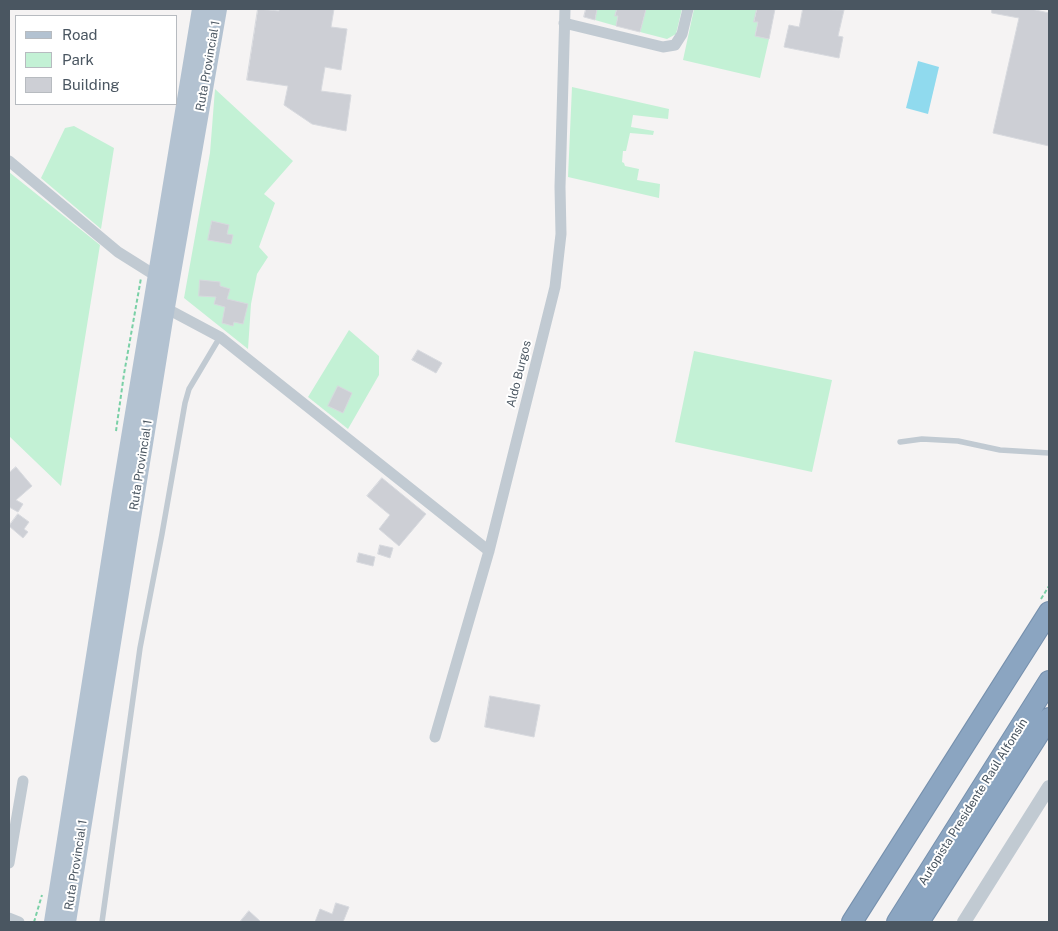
<!DOCTYPE html>
<html>
<head>
<meta charset="utf-8">
<style>
	body { margin:0 }
	#map { position:relative; width:1058px; height:931px; overflow:hidden; background:#f5f3f3; font-family:"Public Sans",sans-serif }
	canvas { display:block }
	.frame { position:absolute; inset:0; border:10px solid #4a5661; pointer-events:none }
	.legend { position:absolute; left:15px; top:15px; width:162px; height:90px; box-sizing:border-box; background:#fff; border:1px solid #b7bbc0; margin:0; padding:6px 9px; list-style:none; font-size:15px; color:#4a5661 }
	.legend li { display:flex; align-items:center; gap:10px; height:25px }
	.legend b { width:25px; border:1px solid #b7bbc0 }
</style>
</head>
<body>
<div id="map">
<canvas width="1058" height="931"></canvas>
<div class="frame"></div>
<ul class="legend">
<li><b style="height:6px;background:#b3c2d1"></b>Road</li>
<li><b style="height:14px;background:#c3f1d5"></b>Park</li>
<li><b style="height:14px;background:#cdcfd5"></b>Building</li>
</ul>
</div>
<script>
const ctx = document.querySelector('canvas').getContext('2d');
ctx.lineJoin = 'round';
function paint(path, color) { ctx.fillStyle = color; ctx.fill(path, 'evenodd'); }
function strokePath(path, color, width, dash) { ctx.strokeStyle = color; ctx.lineWidth = width; ctx.lineCap = dash ? 'butt' : 'round'; ctx.setLineDash(dash || []); ctx.stroke(path); }
function label(font, color, halo, rows, align = 'center') {
  ctx.font = font + ' "Public Sans",sans-serif'; ctx.lineWidth = 4; ctx.setLineDash([]); ctx.textBaseline = 'middle'; ctx.strokeStyle = halo; ctx.fillStyle = color; for (const [text, x, y, turn = 0] of rows) {
    ctx.save(); ctx.translate(x, y); ctx.rotate((+turn || 0) * Math.PI / 180); ctx.textAlign = isNaN(turn) ? turn : align; if (halo) ctx.strokeText(text, 0, 0); ctx.fillText(text, 0, 0); ctx.restore();
  }
}
const green = new Path2D(`
	M597,9H620L617,10L615,15L618,16L616,26L595,20Z
	M646,9H682L676,34L667,39L640,32Z
	M694,9H757L754,21L758,22L755,35L769,39L760,78L683,60Z
	M572,87L669,109L668,119L633,115L631,127L654,131L653,135L630,133L626,151H623L622,162L624,163L625,166L639,169L637,180L660,184L659,198L568,177Z
	M215,89L293,161L264,194L275,203L259,247L268,257L257,274L251,304L248,349L184,298L210,153Z
	M74,126L114,148L101,229L41,178L65,128Z
	M9,172L100,245L61,486L9,436Z
	M349,330L379,356V375L348,429L308,397Z
	M694,351L832,380L812,472L675,442Z`);
const water = new Path2D(`
	M918,61L939,67L928,114L906,108Z`);
const building = new Path2D(`
	M258,9L279,11V9H334L331,27L347,29L341,70L325,67L321,91L351,95L346,131L312,124L284,105L288,86L247,80Z
	M586,9H597L595,20L584,17Z
	M617,9H646L640,32L616,26L618,16H615Z
	M757,9H775L769,39L755,36L758,22H754Z
	M803,9L844,10L838,36L843,37L839,58L784,47L789,25L799,27Z
	M992,9H1031L1049,13V146L993,133L1019,18L992,13Z
	M212,221L229,225L227,234L233,235L231,244L208,240Z
	M200,280L220,282V286L230,289L227,299L248,304L243,324L234,322L233,326L222,323L225,307L214,304L216,297L199,296Z
	M418,350L442,363L436,373L412,360Z
	M338,386L352,393L343,413L328,406Z
	M16,467L32,486L16,500L23,504L18,512L9,507V473Z
	M382,478L426,514L399,546L379,529L390,515L367,496Z
	M18,514L29,522L24,529L28,532L23,538L9,526Z
	M380,545L393,548L390,558L378,554Z
	M359,553L375,557L373,566L357,562Z
	M490,696L540,705L534,737L485,727Z
	M336,903L349,907L343,922H315L320,909L332,914Z
	M249,911L261,922H240Z`);
const path = new Path2D(`
	M116,431L124,374L141,278
	M1041,599L1049,586
	M34,922L42,895`);
const service = new Path2D(`
	M900,442L922,439L958,441L1000,450L1049,453
	M102,922L140,648L162,534L185,403L189,389L220,337`);
const minor = new Path2D(`
	M564,23L663,47L675,45L682,34L688,9
	M9,161L118,252L161,279
	M160,305L220,337L489,551
	M435,737L489,551L555,287L561,234L560,187L565,9
	M9,863L23,781
	M9,918L19,922`);
const tertiary = new Path2D(`
	M964,922L1049,787`);
const primary = new Path2D(`
	M53,922L121,492L201,9
	M67,922L166,307L218,9`);
const motorway = new Path2D(`
	M852,922L1049,612
	M897,922L1049,681
	M919,922L1049,718`);
const streetNames = [
	["Ruta Provincial 1",208,66,-80],
	["Aldo Burgos",519,374,-76],
	["Ruta Provincial 1",141,465,-81],
	["Autopista Presidente Raúl Alfonsín",973,802,-58],
	["Ruta Provincial 1",76,865,-81]
];
paint(green, '#c3f1d5');
paint(water, '#90daee');
paint(building, '#cdcfd5');
strokePath(building, '#d7d9de', 1);
strokePath(motorway, '#7690ad', 22);
strokePath(path, '#7ad0a6', 2, [4, 2.5]);
strokePath(service, '#c1cad2', 5.5);
strokePath(minor, '#c1cad2', 11);
strokePath(tertiary, '#c1cad2', 14);
strokePath(primary, '#b3c2d1', 18);
strokePath(motorway, '#8ba5c1', 20);
label('12px', '#4a5661', '#fff', streetNames);
</script>
</body>
</html>
